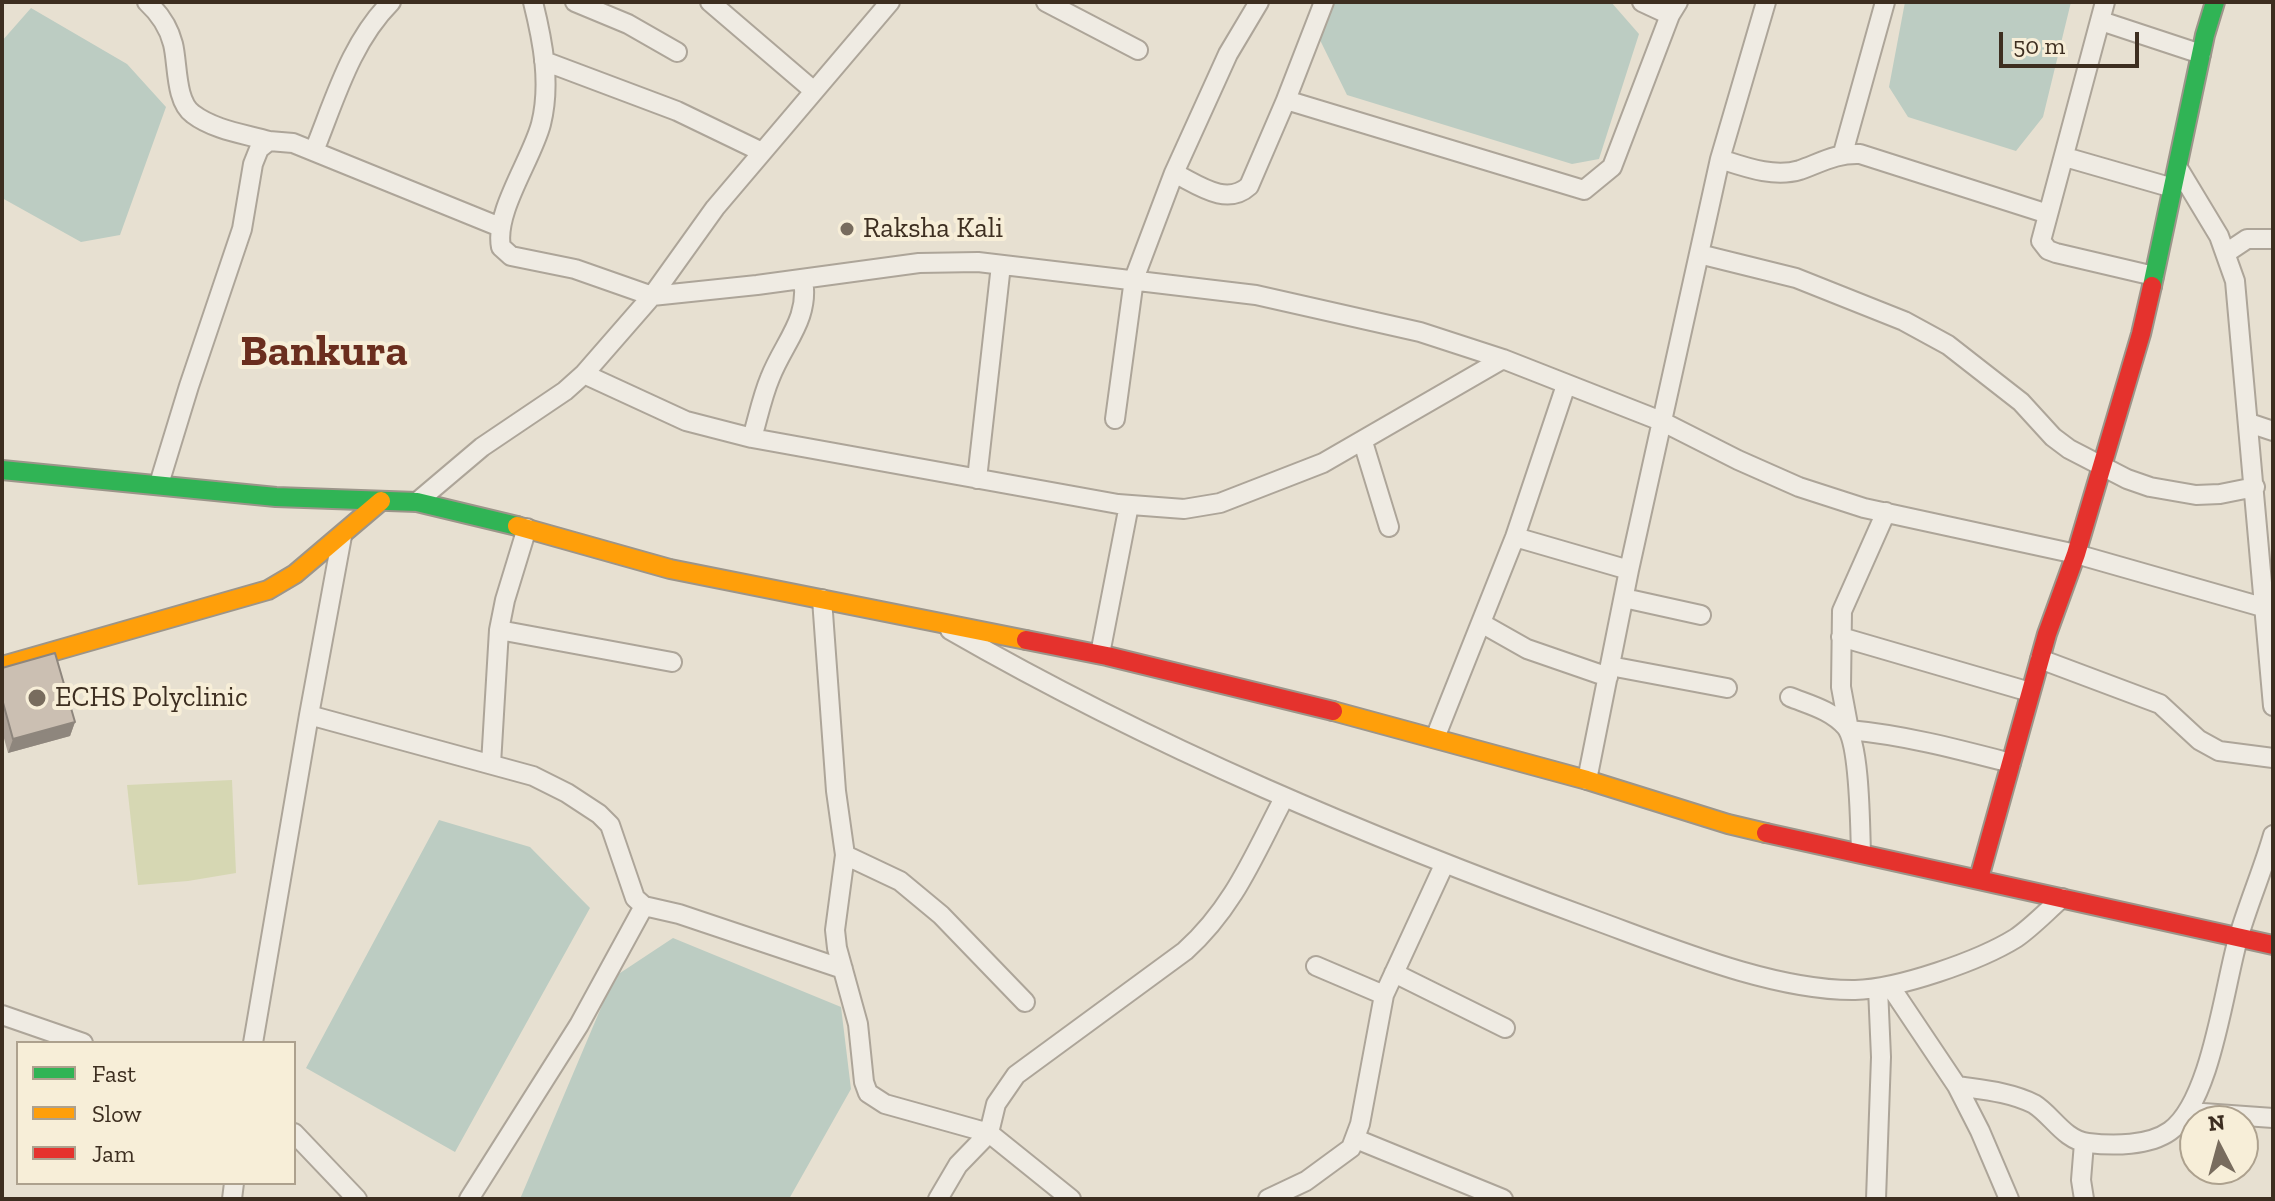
<!DOCTYPE html>
<html>
<head>
<meta charset="utf-8">
<style>
	body { margin:0 }
	#map { position:relative; width:2275px; height:1201px; overflow:hidden; background:#e7e0d1; font-family:"Zilla Slab",serif }
	canvas { display:block }
	.frame { position:absolute; inset:0; border:4px solid #3d2e20; pointer-events:none }
	.legend { position:absolute; left:16px; top:1041px; width:280px; height:144px; box-sizing:border-box; background:#f7eed8; border:2px solid #ada18e; margin:0; padding:10px 14px; list-style:none; font-size:24px; color:#3d2e20 }
	.legend li { display:flex; align-items:center; gap:16px; height:40px }
	.legend b { width:40px; border:2px solid #ada18e }
	.north { position:absolute; left:2179px; top:1105px; width:80px; height:80px; box-sizing:border-box; background:#f7eed8; border:2px solid #ada18e; border-radius:50%; rotate:354deg; font-size:22px; font-weight:700; line-height:32px; text-align:center; color:#3d2e20 }
	.north::after { content:''; display:block; margin:auto; width:28px; height:36px; background:#786c5e; clip-path:polygon(50% 0,100% 100%,50% 72%,0 100%) }
	.scale { position:absolute; left:1999px; top:32px; width:140px; height:36px; box-sizing:border-box; border:4px solid #3d2e20; border-top:0; padding-left:10px; font-size:24px; line-height:28px; white-space:nowrap; color:#3d2e20; -webkit-text-stroke:6px #f7eed8; paint-order:stroke }
</style>
</head>
<body>
<div id="map">
<canvas width="2275" height="1201"></canvas>
<div class="frame"></div>
<ul class="legend">
<li><b style="height:10px;background:#30b455"></b>Fast</li>
<li><b style="height:10px;background:#ff9f0a"></b>Slow</li>
<li><b style="height:10px;background:#e5322d"></b>Jam</li>
</ul>
<div class="north">N</div>
<div class="scale">50 m</div>
</div>
<script>
const ctx = document.querySelector('canvas').getContext('2d');
ctx.lineJoin = 'round';
function paint(path, color) { ctx.fillStyle = color; ctx.fill(path, 'evenodd'); }
function strokePath(path, color, width, dash) { ctx.strokeStyle = color; ctx.lineWidth = width; ctx.lineCap = dash ? 'butt' : 'round'; ctx.setLineDash(dash || []); ctx.stroke(path); }
function label(font, color, halo, rows, align = 'center') {
  ctx.font = font + ' "Zilla Slab",serif'; ctx.lineWidth = 8; ctx.setLineDash([]); ctx.textBaseline = 'middle'; ctx.strokeStyle = halo; ctx.fillStyle = color; for (const [text, x, y, turn = 0] of rows) {
    ctx.save(); ctx.translate(x, y); ctx.rotate((+turn || 0) * Math.PI / 180); ctx.textAlign = isNaN(turn) ? turn : align; if (halo) ctx.strokeText(text, 0, 0); ctx.fillText(text, 0, 0); ctx.restore();
  }
}
const green = new Path2D(`
	M232,780L236,873L188,881L138,885L127,785Z`);
const water = new Path2D(`
	M1335,2H1611L1639,34L1599,159L1572,164L1347,95L1319,38Z
	M1905,2H2071L2043,117L2016,151L1908,117L1889,87Z
	M31,8L127,64L166,107L120,235L81,242L2,198V41Z
	M439,820L530,847L590,908L455,1152L306,1068Z
	M673,938L841,1007L851,1089L789,1199H520L614,977Z`);
const street = new Path2D(`
	M147,2C159,13 169,28 173,44C178,64 175,101 193,114C214,130 245,134 269,141
	M533,2C543,42 551,84 541,124C532,159 494,212 501,247L511,256L575,269L652,296L757,285L919,263L978,262L1256,295L1420,332L1503,359L1661,421L1738,460L1799,487L1864,508L2076,554L2273,610
	M575,2L628,24L677,52
	M710,2L814,91
	M1046,2L1138,50
	M1642,2L1670,15
	M2105,2L2041,241L2048,250L2056,253L2154,276
	M2101,21L2201,54
	M544,61L677,111L762,152
	M1286,100L1324,2
	M314,151C335,99 351,42 391,2
	M1843,153L1885,2
	M2065,157L2173,188
	M1720,159C1745,167 1774,178 1800,170C1822,162 1837,153 1860,154L2048,214
	M2178,168L2219,236L2235,281L2273,706
	M1174,173C1197,184 1226,207 1249,186L1286,100L1584,190L1612,167L1670,15L1678,2
	M2226,253L2247,239H2273
	M1699,254L1796,278L1904,321L1948,345L2021,402L2053,437L2069,449L2127,479L2150,487L2196,495L2220,494L2255,487
	M584,374L686,421L752,438L1118,504L1184,509L1220,503L1323,463L1503,359
	M1115,419L1134,279L1174,173L1228,54L1259,2
	M2249,423L2273,431
	M752,438C758,418 762,397 770,378C784,342 810,319 803,279
	M1363,442L1389,527
	M977,479L1001,265
	M159,484L189,386L242,229L253,164L259,149L269,141L293,143L500,227
	M417,502L482,447L565,391L584,374L652,296L715,208L890,2
	M1886,512L1842,611L1841,687L1849,730C1904,735 1957,749 2011,763
	M1515,537L1629,570
	M1624,598L1701,615
	M822,599L836,791L845,855L835,930L837,948L858,1024L864,1082L868,1093L885,1104L989,1133L1071,1199
	M1481,623L1527,649L1608,677
	M499,630L672,662
	M950,630C1155,748 1371,838 1592,919C1669,947 1773,991 1855,990C1898,989 1979,961 2016,938C2032,927 2047,911 2062,898
	M1841,637L2030,692
	M1100,654L1129,505
	M2040,659L2160,704L2199,740L2219,751L2273,758
	M1610,666L1727,688
	M1790,697C1810,705 1831,710 1846,727C1860,745 1860,827 1861,853
	M309,715L533,776L567,793L599,814L610,825L635,898L644,906L679,914L843,969
	M1435,738L1515,537L1566,385
	M491,764L499,630L505,600L527,528
	M1587,780L1629,570L1720,159L1766,2
	M845,855L900,881L941,915L1025,1002
	M1316,966L1384,995
	M1394,973L1505,1028
	M1890,986L1957,1086L1980,1131L2009,1199
	M2,1015L83,1043
	M253,1043L309,715L342,536
	M1957,1086C1984,1090 2010,1092 2034,1104C2052,1115 2064,1140 2088,1143C2113,1146 2149,1146 2170,1131C2211,1102 2224,987 2238,939C2248,904 2263,870 2273,835
	M2189,1112L2273,1118
	M294,1133L357,1199
	M1356,1139L1503,1199
	M2084,1143L2081,1180L2084,1199
	M232,1199L234,1183
	M469,1199L579,1025L644,906
	M938,1199L958,1165L989,1133L996,1104L1016,1075L1185,951C1234,907 1254,855 1284,798
	M1268,1199L1306,1181L1351,1148L1360,1124L1384,995L1444,865
	M1876,1199L1881,1057L1878,988`);
const fast = new Path2D(`
	M2152,286L2205,35L2215,2
	M2,470L276,497L417,502L517,526`);
const slow = new Path2D(`
	M517,526L670,569L1026,640
	M2,666L268,590L295,574L381,501
	M1333,711L1587,780L1728,824L1766,833`);
const jam = new Path2D(`
	M1026,640L1107,656L1333,711
	M1766,833L2273,945
	M1979,878L2047,634L2076,554L2141,334L2152,286`);
const wall = new Path2D(`
	M2,668L75,722L70,736L8,753L2,731Z`);
const shadedWall = new Path2D(`
	M75,722L70,736L8,753L13,739Z`);
const building = new Path2D(`
	M55,653L75,722L13,739L2,699V668Z`);
const markers = [
	[847,229,8,"#786c5e"],
	[37,698,10,"#786c5e"]
];
const poiNames = [
	["Raksha Kali",863,229],
	["ECHS Polyclinic",55,698]
];
const townNames = [
	["Bankura",324,352]
];
paint(green, '#d6d7b3');
paint(water, '#bcccc2');
strokePath(street, '#ada599', 22);
strokePath(fast, '#9c958a', 22);
strokePath(slow, '#9c958a', 22);
strokePath(jam, '#9c958a', 22);
strokePath(street, '#efebe3', 18);
strokePath(fast, '#30b455', 18);
strokePath(slow, '#ff9f0a', 18);
strokePath(jam, '#e5322d', 18);
paint(wall, '#afa499');
paint(shadedWall, '#8e867d');
paint(building, '#cbbfb2');
strokePath(building, '#8e867d', 2);
for (const [x, y, r, color] of markers) { const dot = new Path2D(); dot.arc(x, y, r, 0, 2 * Math.PI); ctx.fillStyle = color; ctx.fill(dot); strokePath(dot, '#f7eed8', 3); }
label('28px', '#3d2e20', '#f7eed8', poiNames, 'left');
label('bold 44px', '#6b2e1e', '#f7eed8', townNames);
</script>
</body>
</html>
